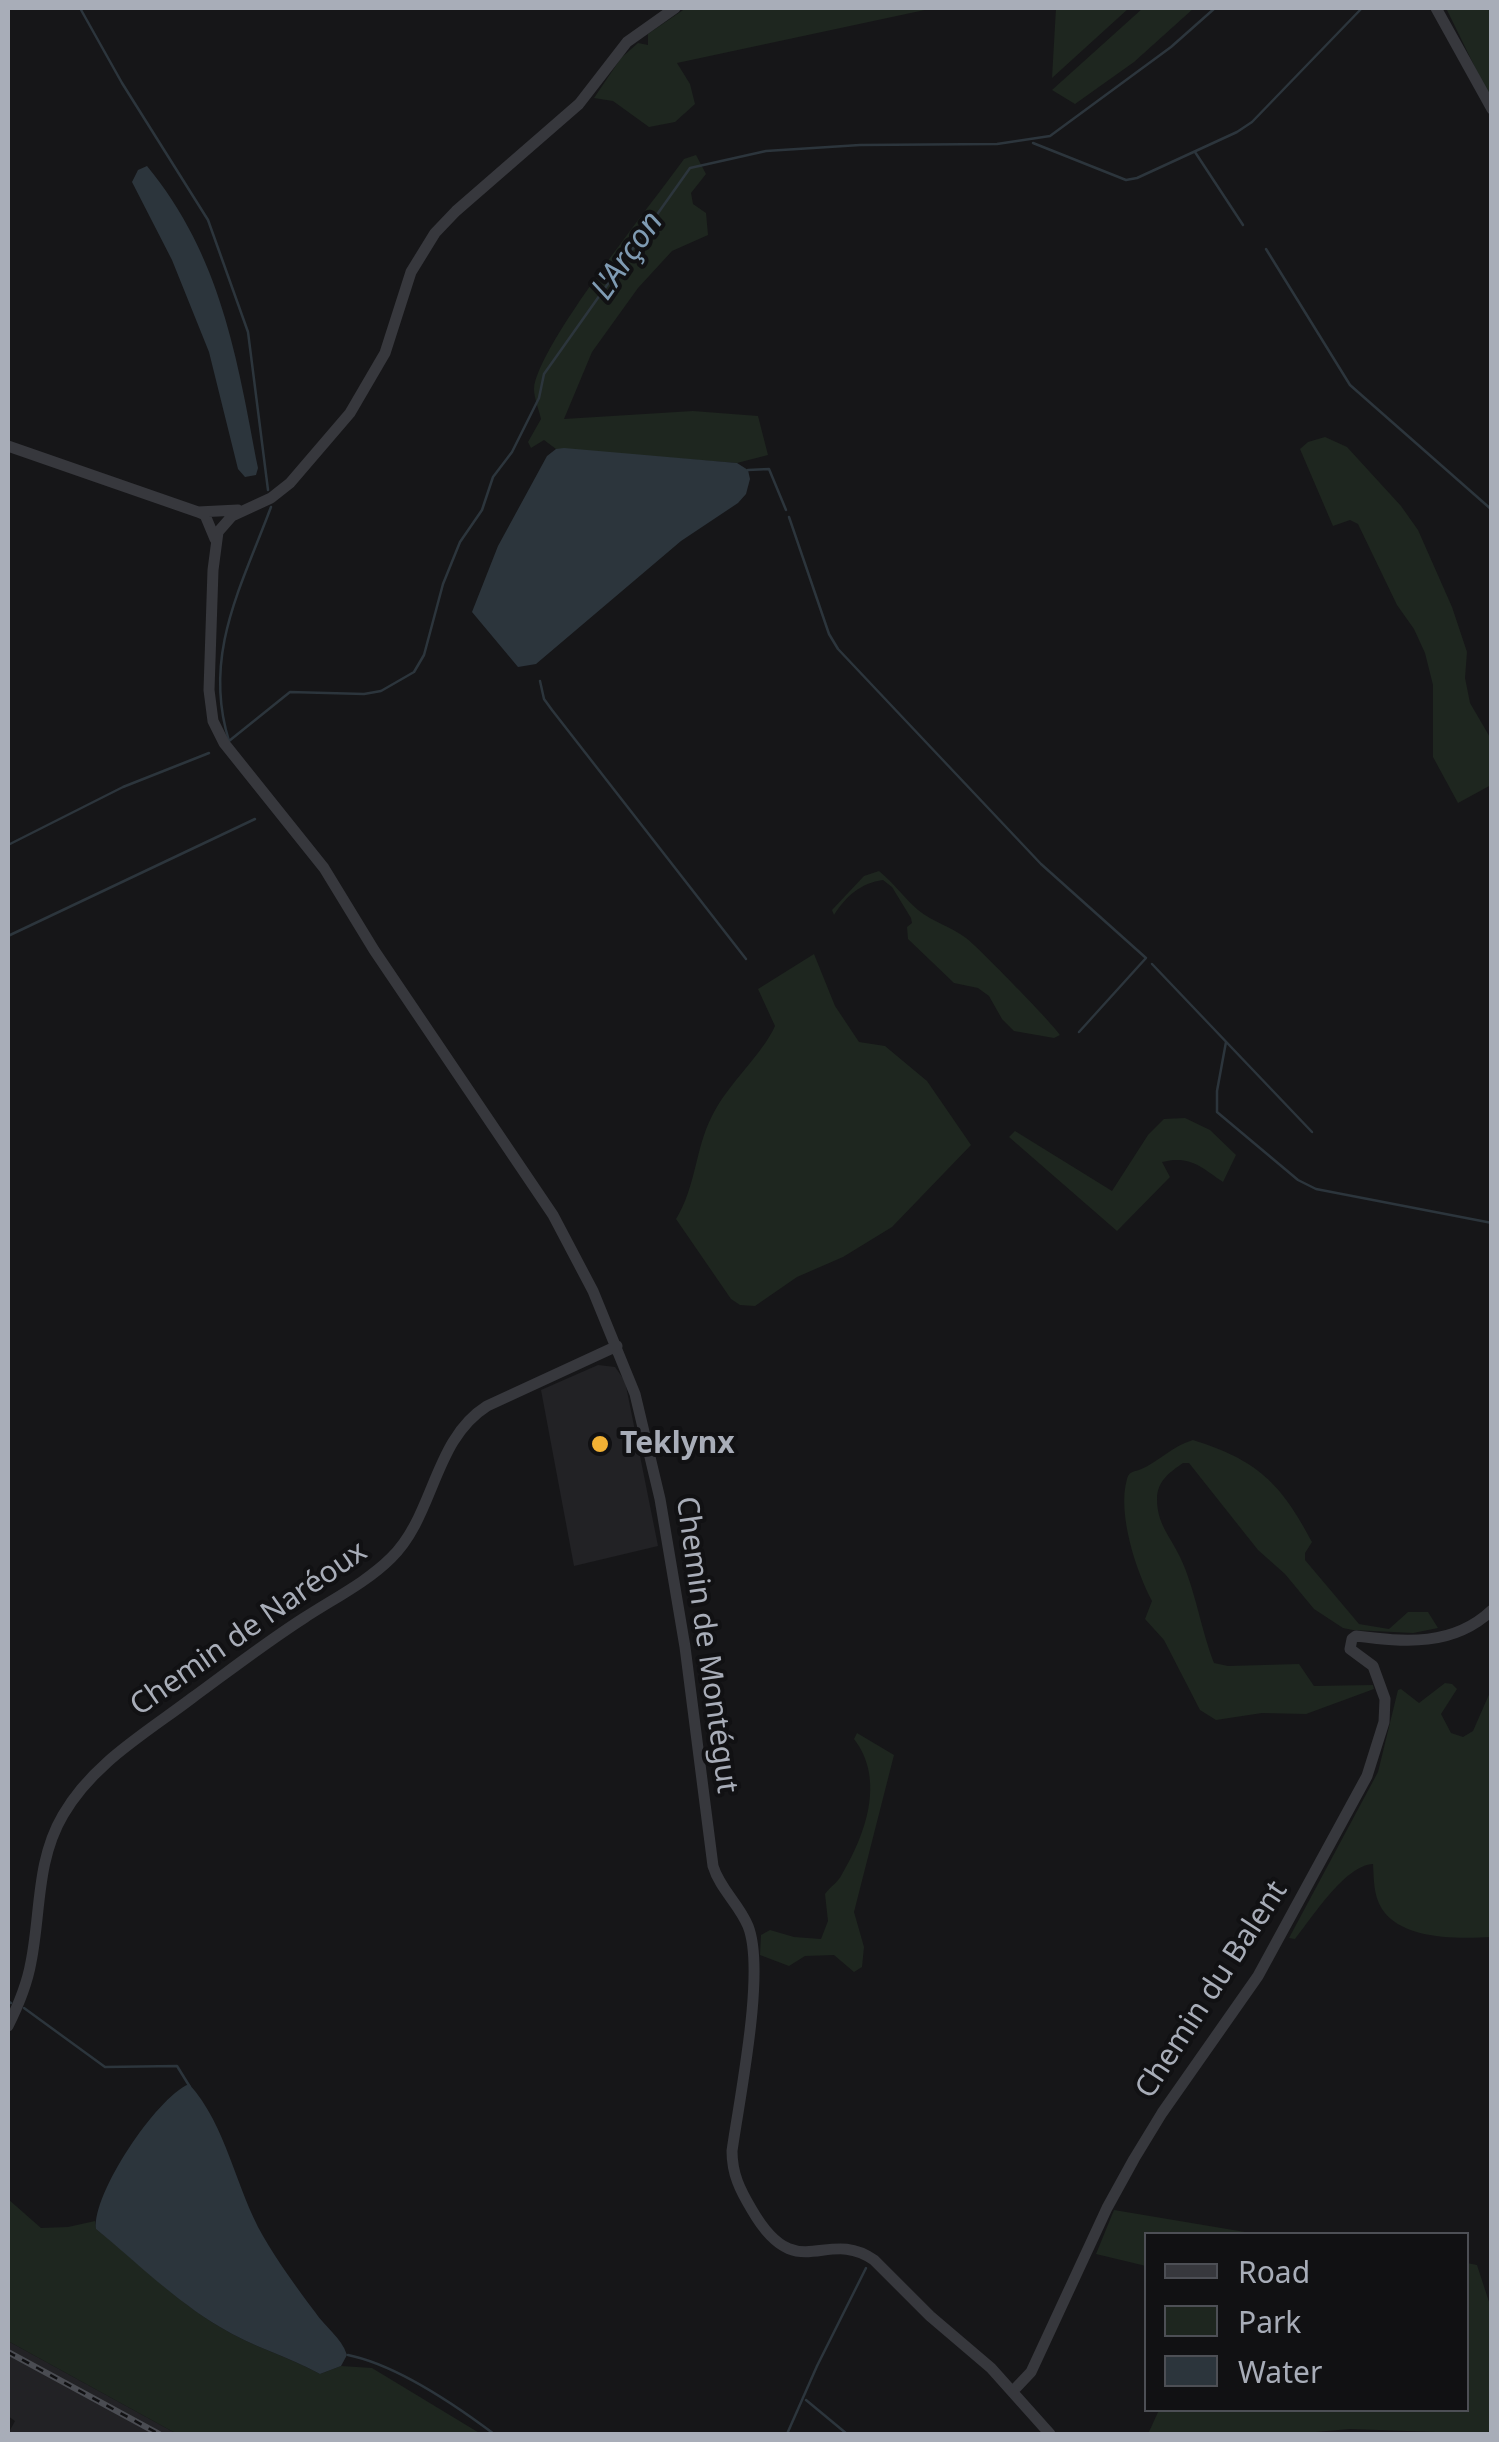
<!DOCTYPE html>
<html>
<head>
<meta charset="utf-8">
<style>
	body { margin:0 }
	#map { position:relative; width:1499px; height:2442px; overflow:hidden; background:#161618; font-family:"Noto Sans",sans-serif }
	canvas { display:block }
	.frame { position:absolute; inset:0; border:10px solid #a8adb8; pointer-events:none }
	.legend { position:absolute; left:1144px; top:2232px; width:325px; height:180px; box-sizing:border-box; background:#111113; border:2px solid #4d4f55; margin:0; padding:12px 18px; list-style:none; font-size:30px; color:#a8adb8 }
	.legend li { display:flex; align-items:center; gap:20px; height:50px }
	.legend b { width:50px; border:2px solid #4d4f55 }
</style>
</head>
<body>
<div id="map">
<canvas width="1499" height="2442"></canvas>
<div class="frame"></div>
<ul class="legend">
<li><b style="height:12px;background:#37383d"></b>Road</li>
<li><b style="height:28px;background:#1e261f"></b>Park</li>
<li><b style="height:28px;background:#2c353c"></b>Water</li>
</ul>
</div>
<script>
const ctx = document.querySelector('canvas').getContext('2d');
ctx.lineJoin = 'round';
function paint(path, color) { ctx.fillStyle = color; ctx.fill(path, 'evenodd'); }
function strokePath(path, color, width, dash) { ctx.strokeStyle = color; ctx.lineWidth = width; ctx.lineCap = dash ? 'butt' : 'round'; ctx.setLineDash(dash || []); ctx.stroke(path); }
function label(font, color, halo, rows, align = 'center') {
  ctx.font = font + ' "Noto Sans",sans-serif'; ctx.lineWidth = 8; ctx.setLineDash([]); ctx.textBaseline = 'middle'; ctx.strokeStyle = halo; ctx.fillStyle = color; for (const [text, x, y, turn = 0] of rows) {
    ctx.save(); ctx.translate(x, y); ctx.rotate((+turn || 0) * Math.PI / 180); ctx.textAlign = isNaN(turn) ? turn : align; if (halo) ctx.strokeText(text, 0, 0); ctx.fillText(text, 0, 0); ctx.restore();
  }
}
const built = new Path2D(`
	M598,1365L615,1367L625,1381L658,1546L574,1566L541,1390Z
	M8,2341L177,2434H8L15,2421L8,2416Z`);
const green = new Path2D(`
	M686,8H934L677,63L690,84L695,104L675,122L649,127L613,101L594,98L621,58L638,43L648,45V34Z
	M1056,8H1129L1052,78Z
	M1143,8H1194L1134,62L1075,104L1052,90Z
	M1446,8H1491V100Z
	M696,155L706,174L691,193L693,204L706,213L708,235L672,251L638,288L592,352L564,419L693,411L758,416L768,455L737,463L556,449L544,440L531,448L528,442L541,419C539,410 534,398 534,389C537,346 654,201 684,159Z
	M1325,437L1347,447L1401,506L1418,530L1452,607L1467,652L1465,678L1470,703L1491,739V785L1458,803L1433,757V685L1425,653L1414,629L1397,605L1358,524L1350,520L1333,526L1300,449L1308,442Z
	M879,871C894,883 904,898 918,910C933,922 952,927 966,938C977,946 1057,1028 1060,1035L1054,1038L1014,1031L1002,1019L989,996L978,988L954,983L908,939L907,927L912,923L911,918L892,887L883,880C861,883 846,896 834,915L832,910L864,876Z
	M814,954L835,1006L859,1042L885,1046L927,1081L971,1145L892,1227L843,1257L797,1277L755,1306L740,1305L731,1299L676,1219C696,1187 695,1149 712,1116C729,1082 762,1055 775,1026L758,989Z
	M1185,1118L1210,1130L1236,1155L1223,1182C1201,1167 1190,1155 1162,1162L1170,1177L1117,1231L1009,1137L1015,1131L1112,1191L1148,1135L1164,1119Z
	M1193,1440C1257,1460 1281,1483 1312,1542L1305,1553V1560L1359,1624L1389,1629L1408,1612H1428L1438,1628L1413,1633L1353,1630L1343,1628L1314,1609L1285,1574L1258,1550L1189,1463H1183C1170,1472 1157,1481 1157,1499C1157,1524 1170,1536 1180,1557C1195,1588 1201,1630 1214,1663L1228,1666L1299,1664L1314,1686L1373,1685L1374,1689L1306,1714L1262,1713L1216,1720L1200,1710L1164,1640L1145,1619L1152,1601C1136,1571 1117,1513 1127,1479C1129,1472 1132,1472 1139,1470C1159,1462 1172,1446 1193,1440Z
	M1445,1683L1452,1684L1457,1689L1441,1714L1451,1733L1463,1737L1473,1731L1491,1690V1937C1459,1939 1402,1940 1382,1909C1373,1895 1374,1878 1373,1864C1345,1865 1312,1918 1295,1939L1289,1938L1378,1772L1398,1690L1401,1689L1419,1703Z
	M857,1733L894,1755L854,1912L864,1947L862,1967L854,1972L834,1955L805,1956L789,1966L760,1955L761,1935L770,1930L794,1937L821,1939L828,1921L825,1894C830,1887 837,1883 841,1876C865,1836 886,1780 854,1739Z
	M8,2199L41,2228L68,2227L95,2221L96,2229C137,2261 176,2301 220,2327C252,2347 288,2356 320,2374L341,2366L372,2368L481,2434H177L8,2341Z
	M1114,2210L1257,2234H1146V2266L1096,2254Z
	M1467,2263L1477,2265L1491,2308V2434L1350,2429L1293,2434H1148L1159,2410H1466Z`);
const water = new Path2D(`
	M147,166C221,256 237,357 258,468L256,475L245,477L238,469L209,352L172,260L132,182L138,170Z
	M564,448L737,463L748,470L750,479L746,494L738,503L681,541L536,664L518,667L472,612L498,546L547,456L556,449Z
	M189,2084C227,2126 235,2187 263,2236C278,2262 297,2288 315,2312C325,2327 341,2337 347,2355L341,2366L320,2374C288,2356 252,2347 220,2327C176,2301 136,2262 96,2229C92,2194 156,2098 189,2084Z`);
const stream = new Path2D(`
	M80,8L122,83L208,220L248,332L268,490
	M1033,143L1126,180L1137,178L1237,132L1252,122L1362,8
	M1195,152L1243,225
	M1266,249L1350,385L1492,510
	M748,470L769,469L786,510
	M271,507C242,585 202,655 229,741L290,692L364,694L381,691L414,672L424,655L443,584L460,542L482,510L493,477L512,452L539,398L544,374L690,168L766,151L860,145L997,144L1050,136L1171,47L1215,8
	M789,517L829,634L838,649L1041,864L1146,958L1079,1032
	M540,681L544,699L552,710L746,959
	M8,845L123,787L209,753
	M8,936L255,819
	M1152,964L1312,1132
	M1226,1042L1217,1091V1112L1298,1180L1316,1189L1492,1223
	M8,2001L11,2003
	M24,2008L105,2067L177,2066L190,2087
	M348,2355C397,2365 454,2404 494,2434
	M806,2400L847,2434
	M787,2434L817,2366L866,2268`);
const minor = new Path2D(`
	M675,8L627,42L579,104L456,211L435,233L411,272L385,353L350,413L290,483L271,498L232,516L218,532L213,570L209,690L213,721L224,743L324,868L374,950L553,1215L593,1291L635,1394L660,1499L685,1647L713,1866C720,1889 739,1904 748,1926C766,1971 739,2100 732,2151C732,2174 740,2190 752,2210C797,2288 826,2226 874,2260L930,2316L991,2368L1050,2434
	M1436,8L1492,109
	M8,446L198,512L205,515L215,539
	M198,512L238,510
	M8,2026C18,2006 27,1985 31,1962C41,1912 36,1861 63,1815C93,1763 146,1733 192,1698C229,1671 265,1643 304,1618C333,1599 367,1582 391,1558C435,1515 433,1440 487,1406L617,1346
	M1013,2391L1031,2372L1107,2208L1134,2159L1162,2113L1258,1976L1367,1776L1384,1722L1385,1699L1373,1666L1350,1649L1352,1639L1356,1636C1405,1642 1453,1647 1492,1610`);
const rail = new Path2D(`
	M8,2352L159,2434`);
const markers = [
	[600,1444,10,"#f2b134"]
];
const poiNames = [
	["Teklynx",620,1444]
];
const streetNames = [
	["Chemin de Naréoux",249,1629,-35],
	["Chemin de Montégut",706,1645,82],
	["Chemin du Balent",1212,1990,-57]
];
const waterNames = [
	["L'Arçon",628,256,-55]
];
paint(built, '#222225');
paint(green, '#1e261f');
paint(water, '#2c353c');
strokePath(stream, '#2c353c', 2.5);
strokePath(minor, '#37383d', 11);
strokePath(rail, '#4a4c52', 6);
strokePath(rail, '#111113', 2.5, [8]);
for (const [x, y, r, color] of markers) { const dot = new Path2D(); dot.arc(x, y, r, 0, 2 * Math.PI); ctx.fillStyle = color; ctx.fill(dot); strokePath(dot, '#111113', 4); }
label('bold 30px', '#a8adb8', '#111113', poiNames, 'left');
label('30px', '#a8adb8', '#111113', streetNames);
label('italic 32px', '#7f9bb3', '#111113', waterNames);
</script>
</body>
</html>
